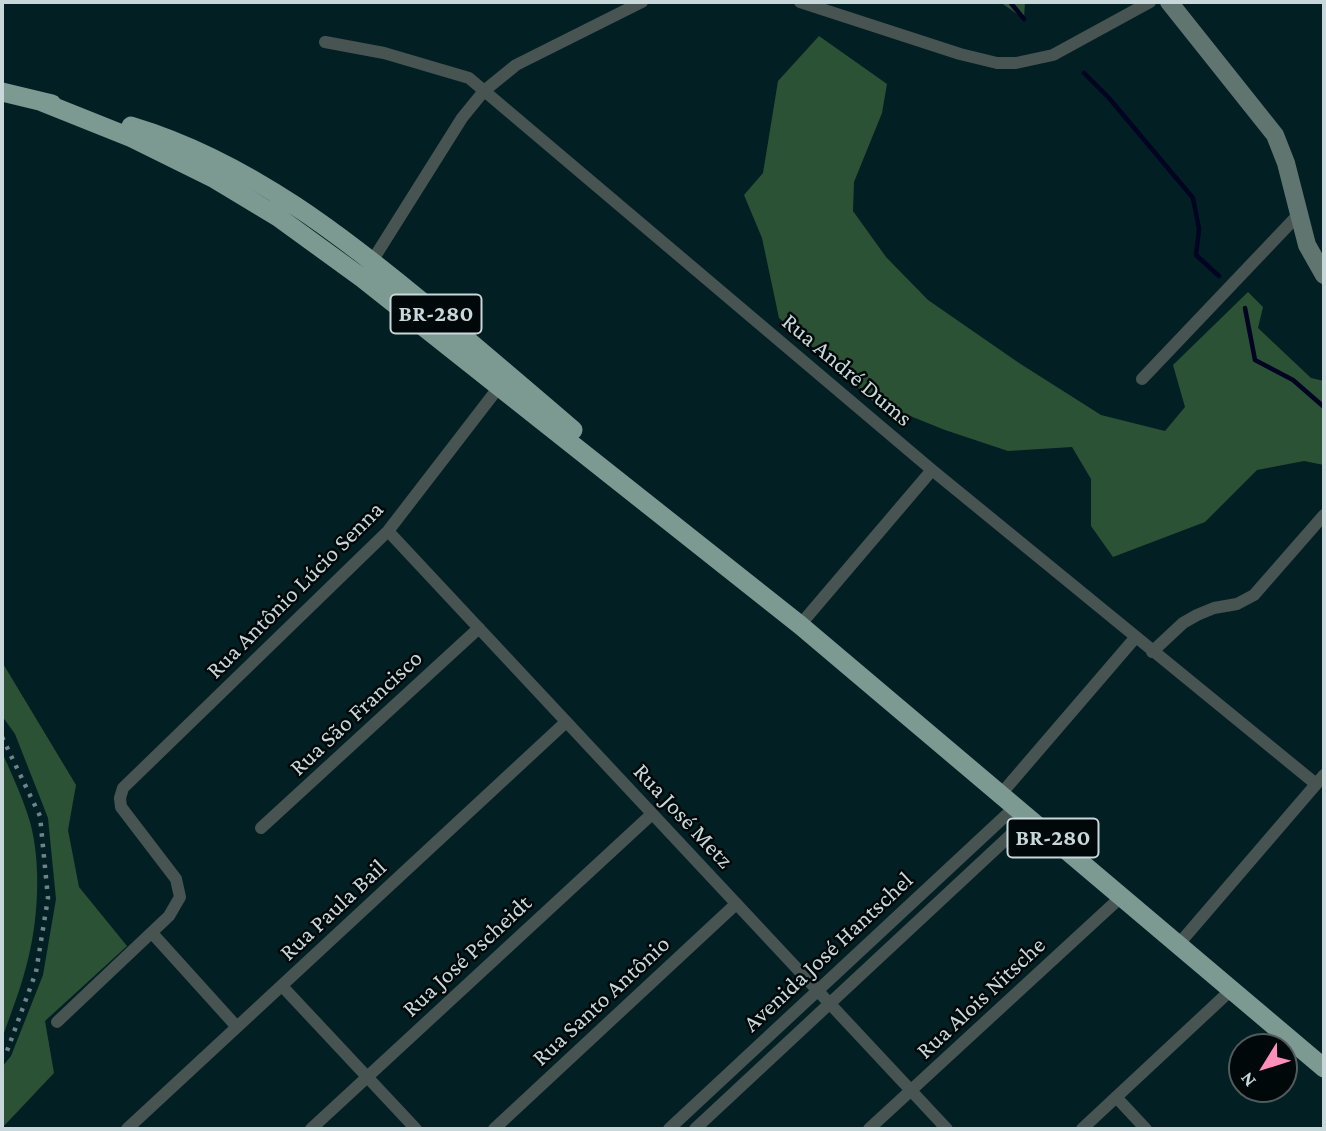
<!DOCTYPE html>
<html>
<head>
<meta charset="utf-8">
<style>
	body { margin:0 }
	#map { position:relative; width:1326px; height:1131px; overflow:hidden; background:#022024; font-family:"Crimson Pro",serif }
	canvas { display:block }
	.frame { position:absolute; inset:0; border:4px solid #c7d7da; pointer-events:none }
	.north { position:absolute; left:1228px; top:1033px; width:70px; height:70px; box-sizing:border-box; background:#010809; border:2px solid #505b5d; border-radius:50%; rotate:232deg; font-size:19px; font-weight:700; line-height:28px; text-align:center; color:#c7d7da }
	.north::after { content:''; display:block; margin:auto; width:24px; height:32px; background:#ff8ebb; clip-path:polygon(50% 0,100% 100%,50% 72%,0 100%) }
</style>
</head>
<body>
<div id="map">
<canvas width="1326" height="1131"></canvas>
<div class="frame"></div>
<div class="north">N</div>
</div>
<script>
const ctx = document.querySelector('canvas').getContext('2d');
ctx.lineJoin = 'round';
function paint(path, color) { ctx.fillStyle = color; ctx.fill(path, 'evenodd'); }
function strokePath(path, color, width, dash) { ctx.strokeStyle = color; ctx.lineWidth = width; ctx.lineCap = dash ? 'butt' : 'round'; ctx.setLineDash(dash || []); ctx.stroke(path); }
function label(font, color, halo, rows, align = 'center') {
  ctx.font = font + ' "Crimson Pro",serif'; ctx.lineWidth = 5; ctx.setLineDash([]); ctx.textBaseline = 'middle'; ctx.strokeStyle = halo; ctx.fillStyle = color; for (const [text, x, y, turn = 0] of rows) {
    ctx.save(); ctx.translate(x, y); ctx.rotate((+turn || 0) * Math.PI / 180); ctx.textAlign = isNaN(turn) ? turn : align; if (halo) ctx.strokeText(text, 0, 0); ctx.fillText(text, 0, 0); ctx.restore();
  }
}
const forest = new Path2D(`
	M1000,2H1025L1024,19Z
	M819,36L887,84L882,113L854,182L853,211L886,257L928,300L1019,363L1101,415L1165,431L1185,407L1173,365L1248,292L1263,307L1258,328L1311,378L1324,381V465L1304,461L1257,470L1205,522L1113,557L1091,526V479L1072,447L1008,451L945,430L873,401L779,318L762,238L744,195L763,173L778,81Z
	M2,662L76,785L68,830L79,887L127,946L45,1021L54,1073L2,1128V1067L11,1056L43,975L56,899L48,818L15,734L2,716Z
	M2,752C12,775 23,798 30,822C42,865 38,925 26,967C20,991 10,1015 2,1039Z`);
const stream = new Path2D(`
	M1010,2L1024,19
	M1084,73L1109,98L1193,198L1199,229L1196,255L1219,276
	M1245,308L1255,360L1293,380L1324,407`);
const minor = new Path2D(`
	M800,2L960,54L997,63H1016L1053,55L1150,2
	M325,42L384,53L469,78L932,470L1316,784
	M369,266L462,118L484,91L516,65L642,2
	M1142,379L1299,214
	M388,531L947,1129
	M800,625L932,470
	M1152,652L1183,623L1197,615L1214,608L1237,604L1254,595L1324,515
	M1001,794L1135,638
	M261,828L479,628
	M152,933L237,1027
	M1178,945L1324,775
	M282,986L416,1129
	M57,1022L169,916L180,897L176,879L121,807L120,798L123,788L388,531L502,383
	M1116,1097L1146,1129
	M127,1129L566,722
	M311,1129L652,814
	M494,1129L736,904
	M669,1129L1016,806
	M695,1129L1030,817
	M869,1129L1121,897
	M1082,1129L1231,990`);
const secondary = new Path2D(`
	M1169,2L1275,135L1286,163L1307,245L1324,275`);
const trunk = new Path2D(`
	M2,92L52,104
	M42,102L132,138L215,179L278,217L362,278L800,625L1324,1068
	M131,126C248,161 347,239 439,316C484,354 529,392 573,430`);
const rail = new Path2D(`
	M2,737L40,816L48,898L36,972L7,1051L2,1057`);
const shields = [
	[436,314,91],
	[1053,838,91]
];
const shieldNames = [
	["BR-280",436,314],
	["BR-280",1053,838]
];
const streetNames = [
	["Rua André Dums",847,370,40],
	["Rua Antônio Lúcio Senna",295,590,-45],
	["Rua São Francisco",356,713,-43],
	["Rua José Metz",683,816,47],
	["Rua Paula Bail",333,910,-43],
	["Avenida José Hantschel",828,952,-43],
	["Rua José Pscheidt",467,956,-43],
	["Rua Alois Nitsche",981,998,-43],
	["Rua Santo Antônio",601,1001,-43]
];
paint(forest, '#2b5235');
strokePath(stream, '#020422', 4.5);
strokePath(minor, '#485451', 12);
strokePath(secondary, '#617570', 18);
strokePath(trunk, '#7c9992', 19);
strokePath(rail, '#6e8488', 4.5, [3.5, 7]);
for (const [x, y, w] of shields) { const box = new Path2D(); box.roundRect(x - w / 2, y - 19.5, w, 39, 5); ctx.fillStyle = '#010809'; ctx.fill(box); strokePath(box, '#c7d7da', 2); }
label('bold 23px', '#c7d7da', null, shieldNames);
label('24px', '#c7d7da', '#010809', streetNames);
</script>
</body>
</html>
